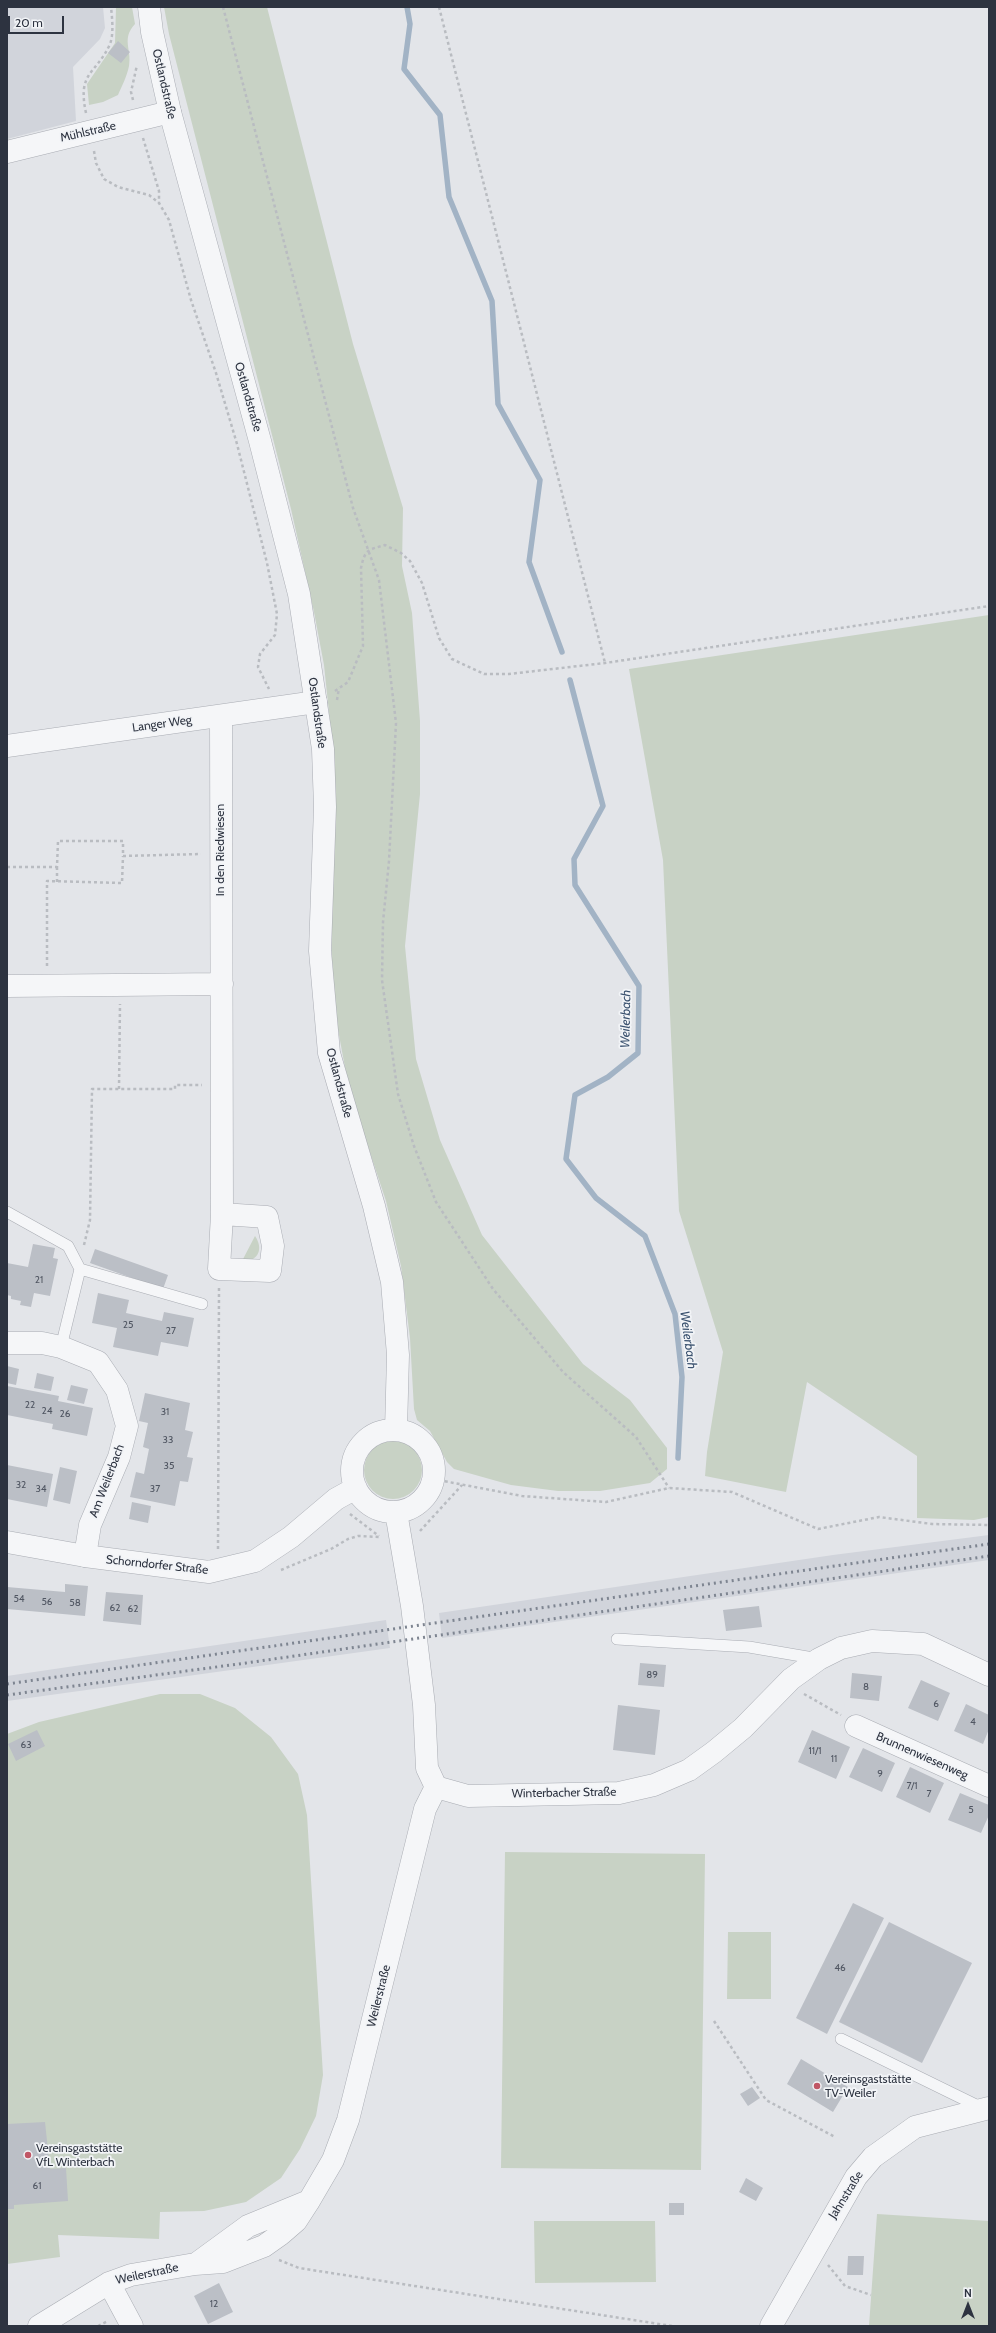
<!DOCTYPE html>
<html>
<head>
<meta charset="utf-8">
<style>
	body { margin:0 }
	#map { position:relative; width:996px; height:2333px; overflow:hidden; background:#e3e5e9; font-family:Cabin,sans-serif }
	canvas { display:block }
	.frame { position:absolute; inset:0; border:8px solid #2d3340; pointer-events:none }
	.north { position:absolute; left:948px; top:2285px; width:40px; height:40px; -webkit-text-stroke:3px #f2f4f7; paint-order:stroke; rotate:0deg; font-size:11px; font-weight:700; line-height:16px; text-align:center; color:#2d3340 }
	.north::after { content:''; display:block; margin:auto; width:14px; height:18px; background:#2d3340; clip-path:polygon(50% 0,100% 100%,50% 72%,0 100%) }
	.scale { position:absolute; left:8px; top:16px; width:56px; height:18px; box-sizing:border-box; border:2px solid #2d3340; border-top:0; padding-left:5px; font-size:12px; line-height:14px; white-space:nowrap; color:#2d3340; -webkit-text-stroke:3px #f2f4f7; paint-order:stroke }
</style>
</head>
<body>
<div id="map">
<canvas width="996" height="2333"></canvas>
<div class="frame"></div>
<div class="north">N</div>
<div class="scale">20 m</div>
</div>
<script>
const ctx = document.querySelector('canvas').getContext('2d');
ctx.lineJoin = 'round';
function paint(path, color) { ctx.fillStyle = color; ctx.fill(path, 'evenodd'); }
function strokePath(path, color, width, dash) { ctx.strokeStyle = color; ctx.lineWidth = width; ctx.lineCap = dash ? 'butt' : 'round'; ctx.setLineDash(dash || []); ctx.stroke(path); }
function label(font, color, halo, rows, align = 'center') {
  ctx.font = font + ' Cabin,sans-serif'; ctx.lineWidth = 3.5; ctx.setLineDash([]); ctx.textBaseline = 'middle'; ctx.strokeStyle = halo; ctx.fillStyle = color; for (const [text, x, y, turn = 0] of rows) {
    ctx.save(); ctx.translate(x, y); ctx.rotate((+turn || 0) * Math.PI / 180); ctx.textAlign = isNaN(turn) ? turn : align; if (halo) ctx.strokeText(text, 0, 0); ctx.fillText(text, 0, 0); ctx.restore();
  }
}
const built = new Path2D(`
	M7,7H103L105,28L100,39L73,67L76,121L7,139Z
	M989,1535V1560L442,1638L439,1613L833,1555Z
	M386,1620L390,1648L7,1701V1676Z`);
const green = new Path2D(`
	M116,7H132L135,24C121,39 132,49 129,66C127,76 122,86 118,95L103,102L89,105L87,84L115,43Z
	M164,7H267L353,344L403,508L402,566L412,613L420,721V794L405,946L416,1059L440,1140L482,1235L583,1364L630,1400L667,1448V1469L650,1483L600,1491H558L511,1485L454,1469L447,1462L430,1431L417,1420L414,1409L410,1338L401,1266L386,1201L349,1089L334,1008L331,937L332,741L324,665L314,612L291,509L169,34Z
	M989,615V1517L974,1520L917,1518V1456L807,1382L786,1492L705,1476L707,1452L723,1352L679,1211L663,860L629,669Z
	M255,1236C264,1249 258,1262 242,1261Z
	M364 1470a29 29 0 1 1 58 0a29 29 0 1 1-58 0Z
	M160,1694H200L235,1708L271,1737L298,1774L307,1815L323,2075L316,2116L300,2149L281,2178L246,2202L204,2211L160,2212L159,2239L58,2235L60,2257L7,2264V1734L39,1722Z
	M505,1852L705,1854L701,2170L501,2168Z
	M728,1932H771V1999H727Z
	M877,2214L989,2221V2326H869Z
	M534,2221H655L656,2282L535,2283Z`);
const stream = new Path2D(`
	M407,7L410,24L404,69L440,115L449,197L492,301L498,404L540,480L529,562L562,652
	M570,680L603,806L574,859L575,885L639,986L638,1053L608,1077L575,1095L566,1159L596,1198L645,1236L675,1314L682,1377L678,1458`);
const building = new Path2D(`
	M118,41L130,52L121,63L108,53Z
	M33,1244L55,1248L53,1258L58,1259L50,1296L34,1293L31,1307L20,1305L21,1301L11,1299V1296L7,1295V1263L28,1267Z
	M95,1249L168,1275L163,1289L90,1263Z
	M98,1293L129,1300L126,1313L162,1321L164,1312L194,1318L188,1347L161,1342L158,1356L113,1347L117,1328L92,1323Z
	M7,1366L19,1369L16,1385L7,1383Z
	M37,1373L54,1377L51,1391L34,1388Z
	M71,1385L88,1389L84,1404L67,1400Z
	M7,1386L59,1396L58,1401L93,1408L87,1436L52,1429L53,1424L7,1415Z
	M145,1393L190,1403L185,1430L193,1432L187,1457L193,1458L188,1482L180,1481L175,1506L130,1497L136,1472L144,1474L149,1449L143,1447L148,1423L139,1421Z
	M7,1465L53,1474L47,1507L7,1499Z
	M60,1467L77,1471L70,1504L53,1500Z
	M132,1502L151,1506L148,1523L129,1519Z
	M65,1584L88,1586L85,1616L7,1609V1587L65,1592Z
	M106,1592L143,1595L141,1625L103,1621Z
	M759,1606L762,1627L726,1631L723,1610Z
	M640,1663L666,1665L664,1687L638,1685Z
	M852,1673L882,1676L879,1701L850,1698Z
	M921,1680L950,1693L938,1721L908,1708Z
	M966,1704L989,1715V1729L983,1744L954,1731Z
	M618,1705L660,1710L655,1755L613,1750Z
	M37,1730L45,1746L16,1761L8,1744Z
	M812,1730L850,1747L836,1779L798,1762Z
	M863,1748L895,1763L882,1792L849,1777Z
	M910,1767L944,1783L930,1813L896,1797Z
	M960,1793L989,1805V1815L981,1833L948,1820Z
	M853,1903L884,1918L827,2034L796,2018Z
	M889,1922L972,1963L922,2063L839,2022Z
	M801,2059L848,2087L833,2112L787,2084Z
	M752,2087L760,2098L748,2106L740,2094Z
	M45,2122L50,2169L66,2168L68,2201L14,2205V2209H7V2124Z
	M746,2178L763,2188L756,2201L739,2192Z
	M669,2203H684V2215H669Z
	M848,2256H864L863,2275H847Z
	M219,2283L233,2312L208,2324L194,2296Z`);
const path = new Path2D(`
	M223,7L353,508L379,580L396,723L389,861L383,922L382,980L398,1094L414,1146L436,1202L493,1289L563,1372L636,1437L669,1488
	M439,7L605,663
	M133,100L131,92L137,65
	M86,113C77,71 96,75 110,44C114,34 112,17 111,7
	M143,138L159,191V203
	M94,151L96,163L104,179L118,187L149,195L159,203L169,220L191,300L216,373L237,444L267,563L277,614L275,635L260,654L258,667L269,689
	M335,691L348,682L363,646L361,568C365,549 368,550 385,545L401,553L410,561L422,583L439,638L452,659L484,674H509L605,663L989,606
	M337,700L339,688
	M7,867H57L58,841H123V856L201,854
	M57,867V882
	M47,966V881L122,883L123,856
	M119,1089L120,1004
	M84,1245L90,1220L92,1089H175V1085H202
	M433,1479L522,1496L606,1502L669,1488L732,1492L818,1529L879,1517L932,1524L989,1525
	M350,1514L379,1536
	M420,1531L462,1485
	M218,1549L219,1288
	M281,1570L331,1549L348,1539L358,1536L381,1537
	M804,1694L841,1715
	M714,2021L766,2100L835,2137
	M279,2260L299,2268L672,2326
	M828,2265L845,2286L871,2295
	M98,2326L108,2321`);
const service = new Path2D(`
	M7,1212L68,1246L80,1269L61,1347
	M80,1269L202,1304
	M617,1639L749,1647L819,1659
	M841,2039L982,2108`);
const minor = new Path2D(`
	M7,152L170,112
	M221,716L222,1214L219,1269L270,1271L273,1246L267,1217L222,1214
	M7,746L316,702
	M7,986L222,984
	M7,1343H42L61,1347L98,1362L117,1390L127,1426L119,1457L90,1525L85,1556
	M856,1726L989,1786
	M196,2264L248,2226L309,2201
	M109,2283L132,2326
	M39,2326L109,2283L131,2275L195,2264L223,2262L264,2246L281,2234L296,2221L309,2201L333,2160L348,2120L425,1809L436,1787
	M771,2326L856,2177L873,2157L915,2127L989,2108`);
const tertiary = new Path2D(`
	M149,7L152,32L170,112L260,441L299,594L323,749L325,807L320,951L329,1053L374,1206L392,1282L398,1355L396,1430
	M352 1471a41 41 0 1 1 82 0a41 41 0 1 1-82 0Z
	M396,1512L412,1606L424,1705L427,1768L436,1787L468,1796L619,1793L654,1785L689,1770L714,1752L743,1728L791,1679L819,1659L841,1648L872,1641L923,1644L989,1675
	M7,1542L85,1556L209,1572L255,1561L291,1537L336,1499L356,1488`);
const rail = new Path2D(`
	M7,1684L989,1544
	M7,1695L246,1663L989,1556`);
const markers = [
	[817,2086,4,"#c05665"],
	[28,2155,4,"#c05665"]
];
const numberNames = [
	["21",39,1280],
	["25",128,1325],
	["27",171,1331],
	["22",30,1405],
	["24",47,1411],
	["31",165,1412],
	["26",65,1414],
	["33",168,1440],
	["35",169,1466],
	["32",21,1485],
	["34",41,1489],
	["37",155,1489],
	["54",19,1599],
	["56",47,1602],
	["58",75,1603],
	["62",115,1608],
	["62",133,1609],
	["89",652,1675],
	["8",866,1687],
	["6",936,1704],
	["4",973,1722],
	["63",26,1745],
	["11/1",815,1751],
	["11",834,1759],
	["9",880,1774],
	["7/1",912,1786],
	["7",929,1794],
	["5",971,1810],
	["46",840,1968],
	["61",37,2186],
	["12",214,2304]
];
const streetNames = [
	["Ostlandstraße",164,84,77],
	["Mühlstraße",88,132,-13],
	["Ostlandstraße",248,397,74],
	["Ostlandstraße",317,713,82],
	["Langer Weg",162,724,-8],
	["In den Riedwiesen",220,850,-90],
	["Ostlandstraße",339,1083,75],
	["Am Weilerbach",107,1481,-69],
	["Schorndorfer Straße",157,1565,6],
	["Brunnenwiesenweg",922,1756,24],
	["Winterbacher Straße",564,1793,-1],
	["Weilerstraße",379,1996,-76],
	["Jahnstraße",846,2195,-58],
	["Weilerstraße",147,2274,-12]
];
const poiNames = [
	["Vereinsgaststätte",825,2079],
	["TV-Weiler",825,2093],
	["Vereinsgaststätte",36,2148],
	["VfL Winterbach",36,2162]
];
const waterNames = [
	["Weilerbach",626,1019,-89],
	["Weilerbach",688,1340,82]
];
paint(built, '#d1d4db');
paint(green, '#c8d2c5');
strokePath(stream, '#a2b3c5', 5.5);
paint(building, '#bbbfc6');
strokePath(service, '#a9acb3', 12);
strokePath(minor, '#a9acb3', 23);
strokePath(tertiary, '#a9acb3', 23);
strokePath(path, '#b9bcc1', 2.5, [3, 3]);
strokePath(service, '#f5f6f8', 11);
strokePath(minor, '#f5f6f8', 22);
strokePath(tertiary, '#f5f6f8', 22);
strokePath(rail, '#7e8591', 3, [2, 4]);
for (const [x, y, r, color] of markers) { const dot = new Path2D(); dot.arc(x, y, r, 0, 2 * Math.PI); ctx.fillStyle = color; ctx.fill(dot); strokePath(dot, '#f2f4f7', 1.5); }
label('10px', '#505662', null, numberNames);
label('12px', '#2d3340', '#f2f4f7', streetNames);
label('12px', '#2d3340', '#f2f4f7', poiNames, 'left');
label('italic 13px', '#3b526f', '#f2f4f7', waterNames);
</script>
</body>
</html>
